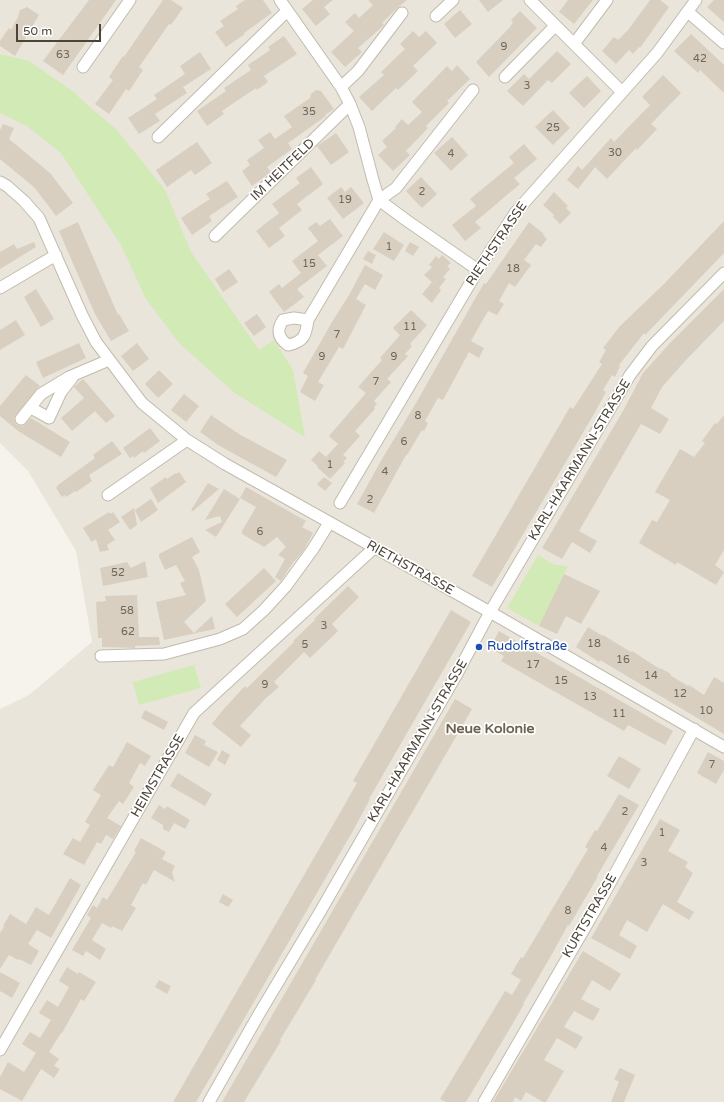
<!DOCTYPE html>
<html>
<head>
<meta charset="utf-8">
<style>
	body { margin:0 }
	#map { position:relative; width:724px; height:1102px; overflow:hidden; background:#f6f3ec; font-family:"Varela Round",sans-serif }
	canvas { display:block }
	.scale { position:absolute; left:16px; top:24px; width:85px; height:18px; box-sizing:border-box; border:2px solid #4b4439; border-top:0; padding-left:5px; font-size:12px; line-height:14px; white-space:nowrap; color:#4b4439; -webkit-text-stroke:3px #fff; paint-order:stroke }
</style>
</head>
<body>
<div id="map">
<canvas width="724" height="1102"></canvas>
<div class="scale">50 m</div>
</div>
<script>
const ctx = document.querySelector('canvas').getContext('2d');
ctx.lineJoin = 'round';
function paint(path, color) { ctx.fillStyle = color; ctx.fill(path, 'evenodd'); }
function strokePath(path, color, width, dash) { ctx.strokeStyle = color; ctx.lineWidth = width; ctx.lineCap = dash ? 'butt' : 'round'; ctx.setLineDash(dash || []); ctx.stroke(path); }
function label(font, color, halo, rows, align = 'center') {
  ctx.font = font + ' "Varela Round",sans-serif'; ctx.lineWidth = 3.5; ctx.setLineDash([]); ctx.textBaseline = 'middle'; ctx.strokeStyle = halo; ctx.fillStyle = color; for (const [text, x, y, turn = 0] of rows) {
    ctx.save(); ctx.translate(x, y); ctx.rotate((+turn || 0) * Math.PI / 180); ctx.textAlign = isNaN(turn) ? turn : align; if (halo) ctx.strokeText(text, 0, 0); ctx.fillText(text, 0, 0); ctx.restore();
  }
}
const residential = new Path2D(`
	M0,0H724V1102H0V709L29,695L92,642L76,551L28,471L0,443Z`);
const green = new Path2D(`
	M0,54L29,61L74,92L85,103L116,129L165,190L191,252L259,350L274,340L293,370L305,437L235,393L179,343L146,299L121,245L61,153L27,126L0,113Z
	M538,555L555,565L568,566L539,626L507,608Z
	M194,665L201,688L139,705L133,682Z`);
const building = new Path2D(`
	M89,0H116L63,75L43,61Z
	M163,0H171L183,8L171,25L169,24L139,67L143,70L129,91L126,89L109,114L95,104L113,80L109,77L123,56L124,57Z
	M245,0H263L272,13L244,33L245,34L226,47L215,32L224,26L220,21L238,9L236,6Z
	M313,0H333L324,7L330,14L316,26L302,9Z
	M368,0H407L397,8L382,23L384,25L358,48L362,52L345,67L331,52L354,31L345,22L355,13L359,18L373,5Z
	M479,0H503L488,12Z
	M568,0H593L574,24L559,12Z
	M650,0H660L669,7L640,48L639,47L633,54L629,50L616,64L602,51L614,37L618,40L628,30Z
	M714,0H724V22L707,7Z
	M27,7L39,15L15,56L0,46V41L9,28L11,30L18,17L20,10Z
	M460,10L472,24L455,38L444,24Z
	M520,11L537,28L489,77L476,62L510,27L513,22L511,20Z
	M413,31L419,37L426,31L437,43L413,66L418,71L398,90L396,88L372,111L359,97L384,75L381,72L405,49L400,44Z
	M691,34L724,65V93L700,70L698,73L674,51Z
	M284,36L297,54L264,76L268,82L257,90L256,88L222,111L224,114L207,126L197,111L226,91L224,88L251,70L248,65L270,50L268,47Z
	M557,51L571,64L552,83L548,80L523,106L507,91L524,74L529,79Z
	M200,52L211,69L183,87L187,93L155,114L160,121L139,134L128,118L157,99L154,95L185,74L180,66Z
	M457,65L470,79L447,101L449,103L426,126L428,128L406,151L410,155L393,171L378,155L387,147L382,141L396,128L395,127L402,119L408,125L422,112L412,102L447,66L452,71Z
	M663,75L681,93L651,124L657,129L637,150L636,148L607,179L595,167L578,189L567,180L578,166L582,170L611,138L614,142L650,105L642,97Z
	M587,76L601,91L584,108L569,93Z
	M316,90L321,91L334,109L325,115L326,116L288,143L292,149L267,167L271,172L252,186L242,171L250,165L247,160L264,148L258,140L270,132L275,139L292,127L284,116L310,98L311,94Z
	M553,110L570,128L553,145L535,127Z
	M3,124L14,128L9,139L50,173L73,203L56,216L35,188L0,159V130Z
	M336,133L349,152L331,165L317,146Z
	M452,137L468,155L451,171L434,153Z
	M197,142L212,163L195,175L191,170L167,187L156,170Z
	M524,144L537,159L514,178L520,184L475,222L481,228L465,241L452,225L476,206L470,199L514,163L509,157Z
	M311,167L323,184L297,204L302,210L279,228L285,236L269,248L256,231L279,213L272,204L300,183L296,178Z
	M421,177L437,194L422,208L406,191Z
	M227,181L238,197L209,216L212,221L192,235L181,218L210,199L206,194Z
	M341,187L345,192L351,187L364,203L343,219L327,198Z
	M554,192L568,206L566,208L571,213L560,224L553,217L554,215L543,205Z
	M330,219L343,236L318,255L327,266L297,289L304,297L284,312L269,292L279,284L282,288L301,273L292,261L318,241L308,228L316,222L320,226Z
	M724,221V253L645,335L644,333L619,365L620,366L615,377L612,375L603,390L606,392L594,414L492,587L472,576L570,407L573,409L602,364L599,362L606,350L603,348L620,326L664,284Z
	M78,222L118,315L119,314L129,331L111,341L95,314L59,231Z
	M529,222L544,234L543,235L547,239L541,247L536,244L524,260L531,265L515,287L509,283L499,301L504,304L497,315L488,311L471,341L484,348L479,358L469,352L443,400L438,398L425,421L428,423L424,431L422,430L407,455H406L374,513L357,504L382,459L416,403L484,283L486,284Z
	M384,232L404,245L394,261L373,249Z
	M34,242L36,247L0,269V252L14,244L17,249Z
	M410,242L419,247L413,256L405,251Z
	M368,251L376,255L372,264L363,259Z
	M442,255L451,263L447,266L450,269L443,277L446,279L439,288L441,290L432,303L422,294L432,282L424,275L432,267L429,265L436,256L439,259Z
	M365,265L383,275L375,290L365,284L356,299L366,305L343,349L339,347L318,382L324,385L315,401L300,392L308,376L303,373L332,322L349,295Z
	M229,269L238,282L223,292L215,279Z
	M36,289L54,319L41,327L24,297Z
	M724,289V321L686,360L662,387L651,408L669,419L660,434L641,424L579,531L597,541L590,553L572,542L562,559L542,548L623,411L643,373L670,343Z
	M411,310L427,325L410,344L412,346L405,354L408,356L387,379L391,382L374,401L377,404L374,407L375,409L355,431L360,436L343,455L347,458L343,462L345,463L330,479L317,467L318,466L311,460L319,451L326,457L338,444L329,436L366,393L358,387L382,360L380,358L400,335L393,328Z
	M257,314L266,327L254,336L244,323Z
	M16,320L25,335L0,350V330Z
	M79,343L86,358L43,378L36,362Z
	M137,343L149,359L133,371L121,356Z
	M159,370L173,384L158,398L145,384Z
	M26,375L40,386L36,390L16,415L14,418L15,422L17,425L23,426L31,418L70,442L61,457L18,431L0,416V406Z
	M83,379L115,416L106,423L95,411L72,431L61,418L84,398L74,387Z
	M184,394L199,406L186,422L171,410Z
	M211,415L239,434L287,460L276,477L218,445L200,432Z
	M724,415V550L715,565L724,572L716,585L677,562L676,565L639,543L652,520L657,522L670,500L655,492L680,449L694,457L705,443L702,441L715,423L717,424Z
	M150,428L160,441L144,453L143,451L134,458L133,456L130,458L123,448Z
	M112,441L122,454L89,475L92,481L76,492L75,491L66,497L65,495L62,497L56,488L58,485L95,458L93,455Z
	M179,472L186,482L158,503L150,488L166,477L167,479L176,473L177,474Z
	M324,477L332,483L325,491L317,484Z
	M208,483L219,489L193,511L191,510Z
	M246,487L306,521L302,527L313,533L304,550L295,561H294L281,581L275,577L285,559L278,555L286,547L277,537L264,547L242,534V531L256,507L240,498Z
	M224,489L240,499L216,537L205,530L222,522L220,516L205,520Z
	M151,499L158,510L141,522L135,510Z
	M134,508L137,525L130,530L121,517Z
	M109,512L110,514L113,512L120,522L108,530L115,540L107,545L109,550L100,552L96,539L92,542L91,541L83,528Z
	M192,537L200,552L192,557L199,570L206,601L184,622L194,633L212,616L215,629L164,640L156,602L186,595L180,583L185,581L176,565L165,570L159,557V554Z
	M145,561L148,577L103,586L100,568L127,562L131,568Z
	M264,568L276,581L237,617L225,604Z
	M564,574L600,591L581,624L566,616L557,634L539,626Z
	M348,586L359,597L332,624L338,631L310,658L304,652L274,682L279,687L266,698L240,726L251,735L241,747L212,724L222,711L245,686L247,688L294,642L293,641L315,620L314,619Z
	M137,595L139,637H159L160,645L135,646V648L102,647V638H98L96,602L106,601L105,596Z
	M451,610L471,622L369,799H370L354,829L196,1102H173L341,811L357,783L353,781Z
	M588,627L603,636V635L631,652L632,651L660,669V668L671,674L670,675L688,686L689,685L704,695L714,677L724,683V734L600,660L599,662L576,647Z
	M499,631L673,731L665,745L628,725L624,731L501,661L504,656L490,648Z
	M455,699L472,709L315,980H316L280,1040L281,1041L244,1102H222Z
	M145,710L168,722L164,730L141,718Z
	M195,735L206,741L204,745L218,752L209,767L185,753Z
	M127,742L151,756L145,766L140,763L129,783L134,787L123,804L119,801L107,818L121,826L113,839L106,835L101,844L97,842L84,865L63,854L73,838L80,842L90,825L85,822L101,795L93,790L109,765L113,767Z
	M222,750L230,755L225,765L217,760Z
	M708,752L724,761V770L716,784L697,773Z
	M619,756L641,769L629,789L607,776Z
	M178,773L212,794L205,806L170,786Z
	M619,794L639,805L597,876H598L586,897L569,926L568,925L552,954L523,1004H524L512,1025L466,1102H446L440,1099L505,991L512,995L521,980L511,974L521,957L523,958L588,849L585,847L595,830L597,831Z
	M159,805L165,809L167,806L190,820L185,829L174,823L169,832L163,829V825L151,818Z
	M660,819L680,830L668,851L688,862L685,867L693,873L677,902L694,912L689,920L663,904L647,932L627,920L619,935L637,946L630,959L591,938Z
	M141,838L166,852L162,859L175,866L172,872L175,882L154,870L146,885L143,883L131,905L136,908L122,931L112,926L111,928L102,923L92,940L106,949L100,960L86,951L83,956L72,950L91,918L87,915L93,905L97,908L103,897L107,900L136,852L134,851Z
	M70,878L81,885L51,938L37,930L28,944L39,951L31,965L19,959L18,960L9,955L0,969V933L4,927L3,926L10,914L26,924L36,907L49,915Z
	M223,894L233,900L228,907L219,902Z
	M583,951L621,974L610,991L592,980L581,999L600,1009L593,1021L574,1011L564,1027L583,1037L576,1049L557,1038L544,1060L564,1071L554,1088L546,1102H543L526,1092L521,1101L515,1097L513,1102H493Z
	M67,967L78,974L79,972L96,982L84,1001L81,999L62,1033H61L49,1052L59,1059L54,1066L60,1069L54,1078L41,1069L22,1101L0,1089V1077L8,1062L24,1072L36,1053L22,1044L30,1032L40,1038L51,1020L39,1013L47,1000L58,1007L69,987L59,981Z
	M0,972L20,983L12,998L0,991Z
	M159,980L171,986L167,994L155,987Z
	M620,1068L635,1075L624,1102H611L619,1082L614,1079Z`);
const street = new Path2D(`
	M280,0L341,87L350,104L359,127L373,180L379,200L406,220L478,270
	M530,0L622,92
	M688,12L724,43
	M436,16L453,0
	M574,44L607,0
	M83,67L130,0
	M505,77L555,26
	M341,87L358,71L402,13
	M158,137L287,11
	M0,182L7,186L24,201L39,218L82,315L96,342L142,403L187,440L225,464L490,612L724,747
	M215,236L350,104
	M0,288L56,255
	M308,320L294,318L283,320C276,331 278,338 288,345C304,342 306,335 308,320L379,200L396,188L473,90
	M31,408L49,418L61,392L72,378
	M21,419L41,394L69,377L109,360
	M108,495L187,440
	M340,503L478,270L515,213L657,53L696,0
	M101,656L164,654L220,639L243,629L264,610L286,586L313,549L329,523
	M0,1050L194,713L374,548
	M209,1102L259,1014L320,912L458,672L490,612L630,375L652,346L724,273
	M484,1102L598,905L694,729`);
const markers = [
	[479,647,4,"#1a4fb4"]
];
const numberNames = [
	["9",504,47],
	["63",63,55],
	["42",700,59],
	["3",527,86],
	["35",309,112],
	["25",553,128],
	["30",615,153],
	["4",451,154],
	["2",422,192],
	["19",345,200],
	["1",389,247],
	["15",309,264],
	["18",513,269],
	["11",410,327],
	["7",337,335],
	["9",322,357],
	["9",394,357],
	["7",376,382],
	["8",418,416],
	["6",404,442],
	["1",330,465],
	["4",385,472],
	["2",370,500],
	["6",260,532],
	["52",118,573],
	["58",127,611],
	["3",324,626],
	["62",128,632],
	["18",594,644],
	["5",305,645],
	["16",623,660],
	["17",533,665],
	["14",651,676],
	["15",561,681],
	["9",265,685],
	["12",680,694],
	["13",590,697],
	["10",706,711],
	["11",619,714],
	["7",712,765],
	["2",625,812],
	["1",662,833],
	["4",604,848],
	["3",644,863],
	["8",568,911]
];
const streetNames = [
	["IM HEITFELD",283,170,-44],
	["RIETHSTRASSE",497,244,-56],
	["KARL-HAARMANN-STRASSE",580,460,-59],
	["RIETHSTRASSE",410,568,29],
	["KARL-HAARMANN-STRASSE",418,741,-60],
	["HEIMSTRASSE",158,776,-60],
	["KURTSTRASSE",590,916,-60]
];
const transitNames = [
	["Rudolfstraße",487,647]
];
const neighbourhoodNames = [
	["Neue Kolonie",490,729]
];
paint(residential, '#eae5da');
paint(green, '#d2eab5');
paint(building, '#d8cfc1');
strokePath(street, '#c2bbae', 13);
strokePath(street, '#fff', 11);
for (const [x, y, r, color] of markers) { const dot = new Path2D(); dot.arc(x, y, r, 0, 2 * Math.PI); ctx.fillStyle = color; ctx.fill(dot); strokePath(dot, '#fff', 1.5); }
label('11px', '#6e675b', null, numberNames);
label('13px', '#4b4439', '#fff', streetNames);
label('13px', '#164399', '#fff', transitNames, 'left');
label('bold 14px', '#6e6250', '#fff', neighbourhoodNames);
</script>
</body>
</html>
